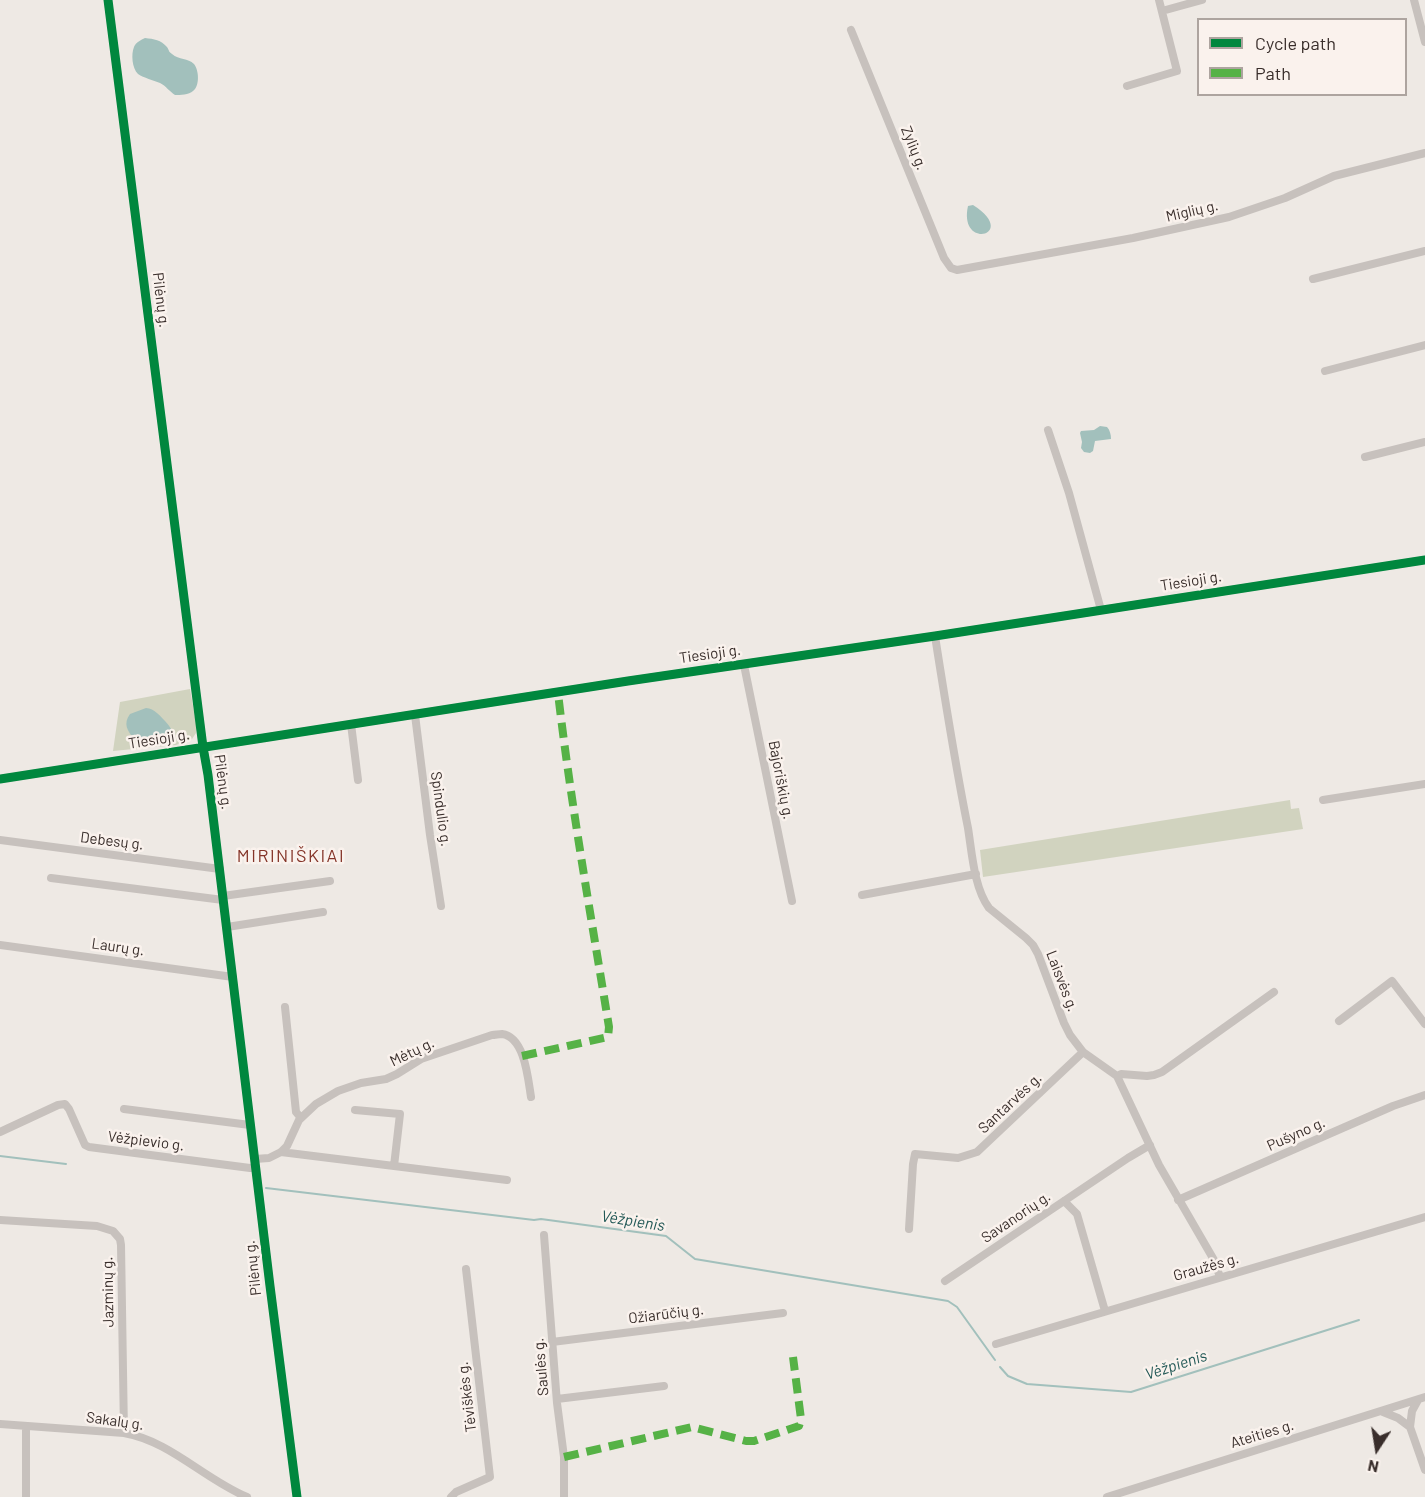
<!DOCTYPE html>
<html>
<head>
<meta charset="utf-8">
<style>
	body { margin:0 }
	#map { position:relative; width:1425px; height:1497px; overflow:hidden; background:#eee9e4; font-family:Barlow,sans-serif }
	canvas { display:block }
	.legend { position:absolute; left:1197px; top:18px; width:210px; height:78px; box-sizing:border-box; background:#faf2ed; border:2px solid #ada49f; margin:0; padding:8px 10px; list-style:none; font-size:18px; color:#392e2b }
	.legend li { display:flex; align-items:center; gap:12px; height:30px }
	.legend b { width:30px; border:2px solid #ada49f }
	.north { position:absolute; left:1347px; top:1419px; width:60px; height:60px; -webkit-text-stroke:4px #faf2ed; paint-order:stroke; rotate:192deg; font-size:16px; font-weight:700; line-height:24px; text-align:center; color:#392e2b }
	.north::after { content:''; display:block; margin:auto; width:21px; height:27px; background:#392e2b; clip-path:polygon(50% 0,100% 100%,50% 72%,0 100%) }
</style>
</head>
<body>
<div id="map">
<canvas width="1425" height="1497"></canvas>
<ul class="legend">
<li><b style="height:8px;background:#00873e"></b>Cycle path</li>
<li><b style="height:8px;background:#56b246"></b>Path</li>
</ul>
<div class="north">N</div>
</div>
<script>
const ctx = document.querySelector('canvas').getContext('2d');
ctx.lineJoin = 'round';
function paint(path, color) { ctx.fillStyle = color; ctx.fill(path, 'evenodd'); }
function strokePath(path, color, width, dash) { ctx.strokeStyle = color; ctx.lineWidth = width; ctx.lineCap = dash ? 'butt' : 'round'; ctx.setLineDash(dash || []); ctx.stroke(path); }
function label(font, color, halo, rows, align = 'center') {
  ctx.font = font + ' Barlow,sans-serif'; ctx.lineWidth = 5; ctx.setLineDash([]); ctx.textBaseline = 'middle'; ctx.strokeStyle = halo; ctx.fillStyle = color; for (const [text, x, y, turn = 0] of rows) {
    ctx.save(); ctx.translate(x, y); ctx.rotate((+turn || 0) * Math.PI / 180); ctx.textAlign = isNaN(turn) ? turn : align; if (halo) ctx.strokeText(text, 0, 0); ctx.fillText(text, 0, 0); ctx.restore();
  }
}
const green = new Path2D(`
	M190,689L196,723V733L192,739L176,745L113,751L120,702Z
	M1290,800L1291,809L1299,808L1303,829L983,877L980,850Z`);
const water = new Path2D(`
	M145,38C154,39 161,40 167,47C170,52 168,51 172,54C179,60 188,58 194,64C199,70 200,86 193,91C189,95 180,95 175,95C169,91 166,86 160,83C153,80 144,78 138,74C132,68 131,54 134,47C136,42 141,40 145,38Z
	M973,205C1020,235 958,251 968,206Z
	M1100,426L1107,427C1110,430 1111,435 1111,439L1095,441L1093,451L1090,453L1084,452L1081,448L1082,442L1080,433L1081,431L1094,430Z
	M146,708C155,709 159,715 165,721C179,736 173,743 155,745C151,746 145,747 141,745C137,744 137,742 134,739C127,730 123,724 130,714Z`);
const stream = new Path2D(`
	M0,1156L66,1164
	M266,1188L534,1220L541,1219L666,1236L695,1259L948,1301L957,1307L995,1360
	M1000,1367L1008,1376L1027,1384L1131,1392L1359,1320`);
const minor = new Path2D(`
	M108,0L203,747L208,775L270,1286L297,1497
	M1414,0L1425,42
	M1162,11L1202,0
	M851,30L944,258L951,268L957,270L1133,238L1229,217L1285,198L1334,176L1425,153
	M1127,86L1177,71L1159,0
	M1313,279L1425,251
	M1325,371L1425,345
	M1048,430L1069,493L1101,610
	M1365,457L1425,442
	M935,636C945,700 955,764 968,828C972,853 974,888 989,908L1026,938L1033,945L1038,954L1064,1023L1070,1035L1083,1052L1117,1076L1159,1165L1214,1260L1220,1277
	M744,665L792,901
	M415,715L430,835L441,906
	M351,724L358,780
	M0,779L628,681L935,636L1425,560
	M1323,800L1425,784
	M0,840L220,869
	M51,878L223,900
	M862,895L976,874
	M223,896L330,881
	M227,927L323,912
	M0,945L233,977
	M285,1007L296,1112L301,1118
	M1339,1021L1392,981L1425,1024
	M1117,1076L1121,1074L1147,1076L1154,1075L1162,1072L1274,992
	M124,1109L250,1125
	M355,1110L400,1114L394,1166
	M0,1132L58,1105L65,1104L69,1109L85,1145L89,1147L250,1168L256,1167
	M281,1152L507,1180
	M255,1159L269,1158L281,1152L287,1146L299,1120L316,1104L338,1091L361,1083L386,1079L397,1074L421,1059L492,1035C495,1035 499,1034 502,1034C525,1037 528,1079 531,1097
	M1178,1200L1393,1106L1425,1095
	M1064,1201L1077,1214L1105,1311
	M0,1220L97,1226L113,1231L120,1239L121,1245L124,1433
	M909,1229L913,1164L915,1154L958,1158L977,1152L1083,1052
	M544,1235L557,1403L564,1457V1497
	M945,1281L1128,1158L1150,1145
	M552,1342L783,1313
	M996,1344L1425,1217
	M557,1399L664,1386
	M1418,1400L1412,1411L1410,1427L1425,1470
	M1383,1412L1398,1418L1410,1427
	M0,1424L124,1433C170,1441 204,1479 247,1497
	M26,1497V1426
	M451,1497L456,1492L490,1477L466,1269
	M1107,1497L1425,1397`);
const quiet = new Path2D(`
	M522,1056L608,1037L609,1027C591,916 571,805 558,693
	M564,1457L692,1427L746,1441H754L799,1426L801,1419L793,1357`);
const cycleway = new Path2D(`
	M108,0L203,747L208,775L270,1286L297,1497
	M0,779L628,681L935,636L1425,560`);
const streetNames = [
	["Zylių g.",914,148,68],
	["Miglių g.",1192,211,-13],
	["Pilėnų g.",161,300,83],
	["Tiesioji g.",1191,581,-9],
	["Tiesioji g.",710,654,-8],
	["Tiesioji g.",159,739,-9],
	["Bajoriškių g.",781,780,79],
	["Pilėnų g.",223,782,82],
	["Spindulio g.",441,809,82],
	["Debesų g.",112,841,7],
	["Laurų g.",118,947,8],
	["Laisvės g.",1062,981,69],
	["Mėtų g.",412,1052,-26],
	["Santarvės g.",1010,1103,-43],
	["Pušyno g.",1296,1134,-24],
	["Vėžpievio g.",146,1141,7],
	["Savanorių g.",1016,1217,-34],
	["Graužės g.",1206,1267,-16],
	["Pilėnų g.",253,1268,-97],
	["Jazminų g.",108,1292,-91],
	["Ožiarūčių g.",666,1314,-7],
	["Saulės g.",541,1367,-95],
	["Tėviškės g.",467,1397,-97],
	["Sakalų g.",115,1421,8],
	["Ateities g.",1262,1434,-17]
];
const waterNames = [
	["Vėžpienis",633,1221,9],
	["Vėžpienis",1176,1365,-18]
];
const quarterNames = [
	["MIRINIŠKIAI",291,856]
];
paint(green, '#d1d3bf');
paint(water, '#a2c0bc');
strokePath(stream, '#a2c0bc', 2);
strokePath(minor, '#c7c1bd', 8);
strokePath(quiet, '#56b246', 8, [15, 8]);
strokePath(cycleway, '#00873e', 9);
label('15px', '#392e2b', '#faf2ed', streetNames);
label('italic 16px', '#225856', '#faf2ed', waterNames);
ctx.letterSpacing = '1.5px';
label('18px', '#843428', '#faf2ed', quarterNames);
ctx.letterSpacing = '0px';
</script>
</body>
</html>
